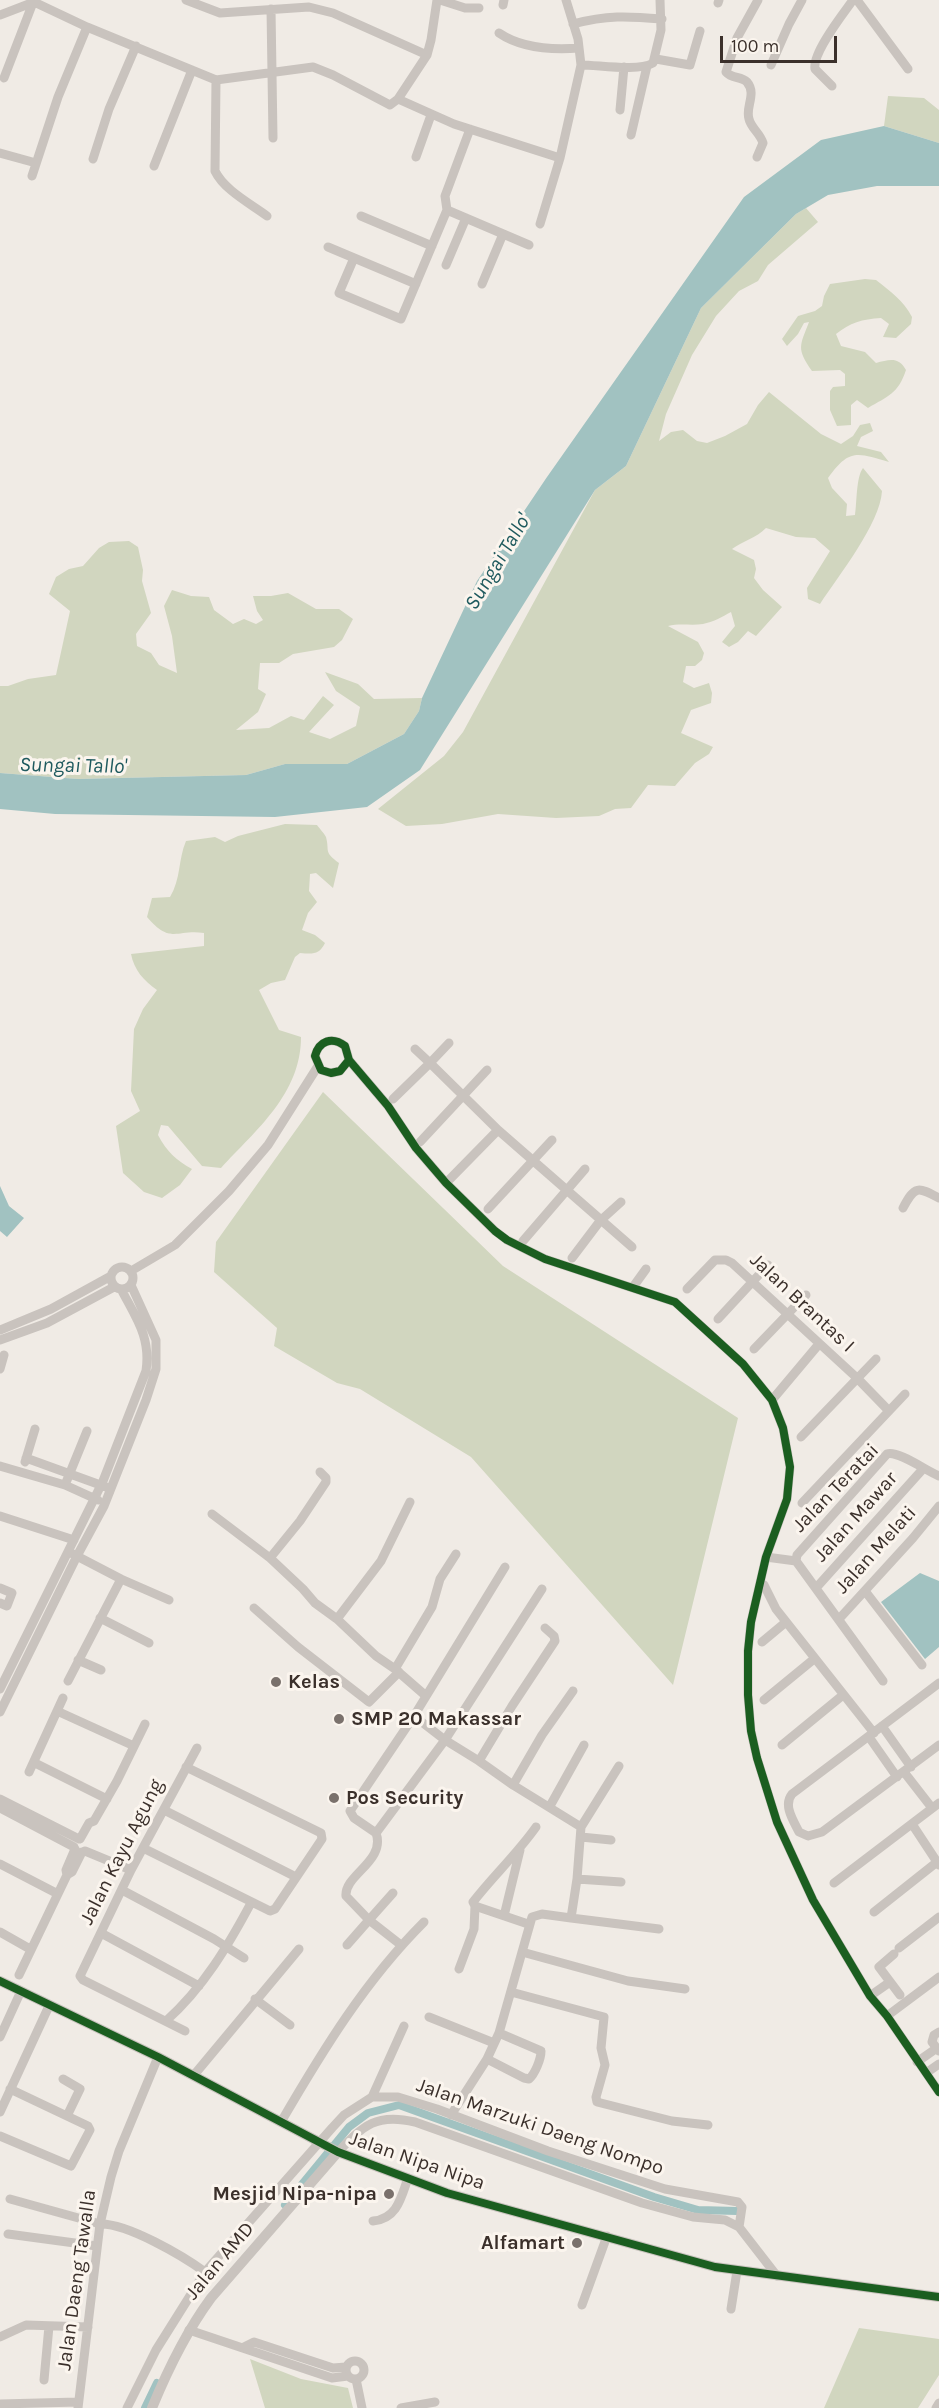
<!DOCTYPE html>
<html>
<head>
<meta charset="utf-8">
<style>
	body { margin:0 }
	#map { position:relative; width:939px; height:2408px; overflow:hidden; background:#f0ebe5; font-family:Karla,sans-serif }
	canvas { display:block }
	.scale { position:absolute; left:720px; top:36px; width:117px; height:27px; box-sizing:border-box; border:3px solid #3b302b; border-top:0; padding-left:8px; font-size:18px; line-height:21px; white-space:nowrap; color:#3b302b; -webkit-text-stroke:4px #fbf5ee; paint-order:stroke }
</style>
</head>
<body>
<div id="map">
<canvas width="939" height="2408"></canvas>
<div class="scale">100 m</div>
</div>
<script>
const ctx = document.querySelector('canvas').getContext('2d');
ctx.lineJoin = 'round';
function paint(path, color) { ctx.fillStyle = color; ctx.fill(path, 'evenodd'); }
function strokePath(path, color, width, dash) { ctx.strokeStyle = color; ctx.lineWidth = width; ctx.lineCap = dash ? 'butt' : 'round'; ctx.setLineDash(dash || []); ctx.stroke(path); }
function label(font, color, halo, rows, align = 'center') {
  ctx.font = font + ' Karla,sans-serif'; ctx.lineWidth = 6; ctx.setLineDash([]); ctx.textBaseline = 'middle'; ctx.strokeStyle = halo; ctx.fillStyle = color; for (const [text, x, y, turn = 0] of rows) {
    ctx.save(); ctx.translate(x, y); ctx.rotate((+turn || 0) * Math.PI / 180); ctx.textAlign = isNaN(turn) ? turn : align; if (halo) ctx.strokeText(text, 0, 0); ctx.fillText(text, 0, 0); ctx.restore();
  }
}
const green = new Path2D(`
	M888,96L924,98L939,110V143L884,126Z
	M806,208L818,222L768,265L758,281L739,291L716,316L692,355L666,414L659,441L671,432L683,430L697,441L707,443L725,436L747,424L758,405L769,392L821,434L841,444L853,436L860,425L870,423L873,431L861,437L857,446L881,452L889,462C856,452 849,449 828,478L832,488L847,504L846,516L855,515C857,503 856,477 863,468L882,491C880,524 839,575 820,604L808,599L807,588L830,551L815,538L796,537L766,528C756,538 743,541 732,549L754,560L756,569L754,578L763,590L782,607L756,636L748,631L738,642L729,647L722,642L735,626L731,612C722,617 713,622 703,624C691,626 680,623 668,626L698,642L704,653L702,660L695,666H686L683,682L694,688L709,683L712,693L711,703L691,710L681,733L713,747L709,754L695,763L675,786L648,785L631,808L615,809L599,816L556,818L498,814L442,824L406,826L378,809L444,756L463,732L595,490L626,466L701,308L796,214Z
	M865,279L876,280C891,292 903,300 912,317L911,324L896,338L883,337L889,324L881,318C862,319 850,323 836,334L841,346L865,352L876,363C890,359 899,357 906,370C898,394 888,396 868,408L857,400L851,405V425L837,426L830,410V391L833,387L845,386V374L840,370L812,371C796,348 800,346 809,322L804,323L798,334L787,346L782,339L798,316L815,311L822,306L824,296L830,284Z
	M129,541L138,547L143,570L142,581L151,613L136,634L137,646L151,653L159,665L177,673L172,636L164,606L172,590L191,596L209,597L214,610L233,624L244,619L256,624L263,620L257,611L253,596H271L288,593L316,609H339L353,619L342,640L334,647L293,654L279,663H260L258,689L266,694L258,712L236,730L269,728L291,716L304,720L323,696L334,705L309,732L330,739L356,726L360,707L336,691L325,672L358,684L374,699L422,698L419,711L404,734L347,764H285L246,775L78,779L0,773V686H8L28,679L56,675L70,611L49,594L56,577L69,569L83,566L99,548L109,542Z
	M285,824L317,825C319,828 324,833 326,837C330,852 323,851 339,863L333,888L316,873L310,874L309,891L317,902L308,913L302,930L315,935L325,943C319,955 313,954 300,953L295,957L285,980L271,983L259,990L279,1030L301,1037C301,1094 256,1130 221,1168L202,1166L168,1126L161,1125L158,1135C167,1152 176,1160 192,1169L180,1185L162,1198L144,1192L123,1173L116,1126L140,1111L131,1091L134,1029L143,1009L157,990C144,981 134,970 131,954L204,946V933C176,929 171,945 147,917L152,898L170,897C181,879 178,860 186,841L215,837L225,842L238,836Z
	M323,1092L503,1266L738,1418L673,1685L471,1457L360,1389L337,1383L274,1346L277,1328L214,1272L216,1242Z
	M859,2328L939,2339V2375L918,2408H824Z
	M250,2359L301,2379L348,2388L353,2408H265Z`);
const water = new Path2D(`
	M884,126L939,143V186H877L828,195L796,214L701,308L626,466L595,490L420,770L367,807L275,817L55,814L0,809V773L78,779L246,775L285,764H347L404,734L419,711L422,698L477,581L547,477L744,197L821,140Z
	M0,1186L9,1206L24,1218L7,1237L0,1231Z
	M920,1573L939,1581V1647L925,1659L881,1602Z`);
const canal = new Path2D(`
	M285,2205L349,2127L368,2113L399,2105L654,2197L698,2210L737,2211
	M145,2408L157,2383`);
const minor = new Path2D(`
	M186,0L220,13L309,7L333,13L427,55
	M440,0L465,8H479
	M857,0L908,69
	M34,2L87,27L216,80L313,67L333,75L390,105L398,99L427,55L431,40L437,0
	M718,3L719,0
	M503,5L504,0
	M271,9L273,138
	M0,15L34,2
	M573,24C607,15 627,16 662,19
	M499,33C521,48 553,50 579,48
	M656,59L690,65L700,31
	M581,65C599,65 638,72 653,63L661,30L660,0
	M771,65L789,24L802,0
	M4,78L34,0
	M216,80L215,171C224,190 251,204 267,216
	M832,86L815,69C812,53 843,14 853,0
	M398,99L454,124L560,158
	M620,110L624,67
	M631,135L647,66
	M0,153L36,163
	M416,157L431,115
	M757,157L763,143C760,133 751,128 749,119C745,107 757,94 747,82C741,76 732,79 726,72L737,38L758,0
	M93,159L109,109L136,46
	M154,166L192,70
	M32,176L58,97L87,27
	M447,210L529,245
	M361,216L432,246
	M540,224L560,158L581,65L578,39L566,0
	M328,247L416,284
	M354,258L339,293L401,319L447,210L445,196L470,129
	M446,265L466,218
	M482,284L503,234
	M415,1049L430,1063L449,1043
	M349,1060L340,1071L331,1073L321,1070L315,1056C319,1041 332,1036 345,1046L349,1060L388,1106L416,1148L446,1183L495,1231L507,1240L545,1259L675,1302L743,1364L772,1400L783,1428L790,1467L787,1499L766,1557L751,1622L748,1651V1695L751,1731L757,1758L777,1822L813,1900L870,1996L887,2016L939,2092
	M393,1099L430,1063L498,1130
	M420,1142L487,1070
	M446,1183L498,1130L632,1247
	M903,1208C915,1185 918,1187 939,1198
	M488,1209L552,1140
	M523,1241L585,1169
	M572,1258L600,1221L621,1202
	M111 1278a11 11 0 1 1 22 0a11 11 0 1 1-22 0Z
	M131,1271L175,1245L229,1191L268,1145L318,1066
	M633,1287L646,1269
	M687,1289L715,1260H726L732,1263L857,1378L889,1411
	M718,1319L768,1265
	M0,1330L51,1309L111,1276
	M0,1340L47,1323L114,1287
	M754,1349L806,1295
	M0,1369L4,1355
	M772,1400L819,1344
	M801,1437L876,1359
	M26,1458L106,1487
	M25,1462L35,1429
	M0,1466L65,1485L87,1431
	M65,1485L98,1500
	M410,1502L381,1561L337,1619L376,1656L395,1669L432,1607L440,1579L456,1554
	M802,1503L905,1394
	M212,1514L270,1558L303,1589L315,1603L337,1619
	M0,1516L74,1540
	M71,1553L121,1579L169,1600
	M766,1557L796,1561
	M270,1558L300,1521L326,1482V1478L320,1472
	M796,1561L797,1555L887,1454C897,1450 927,1471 939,1476
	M796,1561L883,1681
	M764,1585L776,1609L874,1733
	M0,1588L12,1593L7,1606L0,1603
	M816,1588L922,1470
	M865,1591L922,1665
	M254,1608L298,1647L369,1702L399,1672
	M100,1618L149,1643
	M839,1619L913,1538L939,1506
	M762,1642L786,1622
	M78,1660L101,1670
	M395,1669L426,1696
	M68,1681L121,1579
	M939,1683L792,1794C783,1805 793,1820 799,1832L808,1836L822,1832L939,1745
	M0,1689L103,1481L146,1371C151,1337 136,1318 121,1289
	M764,1700L814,1659
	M57,1711L134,1746
	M0,1712L77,1556L104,1506L146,1400L156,1369V1340L131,1285
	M414,1716L445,1740L479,1761L512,1706L555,1641L554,1636L545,1628
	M882,1726L911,1767
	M869,1737L897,1777
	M782,1745L843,1695
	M479,1761L513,1785L581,1827L577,1879
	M35,1763L107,1799
	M29,1772L63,1698
	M904,1772L932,1808
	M513,1785L542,1735L573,1691
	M0,1799L79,1839
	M550,1806L584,1745
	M0,1808L74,1847
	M164,1810L296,1877
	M912,1824L939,1865
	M581,1827L619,1766
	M376,1833L445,1740L542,1589
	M581,1837L611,1840
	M80,1839L89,1823L94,1821L117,1781L145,1724
	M143,1848L270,1911L275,1909L322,1839L321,1833L186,1767
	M85,1851L131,1870
	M0,1864L58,1894
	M67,1875L66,1870L75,1849
	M834,1883L939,1803
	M122,1890L214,1939L244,1958
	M393,1893L369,1920L346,1896C344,1875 386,1861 376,1833L354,1818L350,1811L414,1716L505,1567
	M874,1912L937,1862
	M504,1916L520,1850
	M571,1918L659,1929
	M528,1924L475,1906L473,1902C493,1876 517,1854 536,1827
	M0,1932L30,1949
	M101,1933L199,1986
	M347,1945L369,1920L401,1945
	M899,1948L939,1917
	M522,1952L628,1981L685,1989
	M894,1954L879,1967L900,1995
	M459,1969L474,1929L475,1906
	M19,1975L67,1875L72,1872L82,1852
	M511,1992L604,2017L601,2048L605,2065L596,2097L597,2102L672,2121L708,2125
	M870,1996L890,1982
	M255,1999L290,2025
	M887,2016L939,1977
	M429,2017L494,2043
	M166,2021C203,1988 228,1946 251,1903
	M185,2031L83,1980L80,1976L131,1870L197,1748
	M939,2032L934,2035L932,2042L939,2051
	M0,2037L21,1991
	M487,2059L524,2078L529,2079C535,2074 541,2059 541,2051L499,2033
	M917,2062L937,2048
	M926,2073L939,2064
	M194,2075L299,1949
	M63,2079L80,2089L67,2116
	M372,2097L404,2026
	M0,2112L49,2006
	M451,2115L487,2059L499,2033L532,1917L542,1914L571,1918L577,1879L621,1882
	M281,2122C323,2050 365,1981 424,1922
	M0,2136L71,2166L90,2130L88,2126L10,2089
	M338,2152C364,2125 376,2113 415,2122L642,2203L693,2217L725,2220L739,2227L777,2276
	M10,2199L100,2224C127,2223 183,2256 205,2272
	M373,2221C397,2219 401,2198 408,2178
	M8,2234L97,2246
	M582,2305L607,2236
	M731,2309L737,2271
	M189,2330L332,2378L348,2376
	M0,2337L26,2325L88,2327
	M244,2347L254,2342L333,2368L346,2367
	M346 2370a9 9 0 1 1 18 0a9 9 0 1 1-18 0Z
	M356,2379L362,2408
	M44,2380L49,2326
	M0,2404L78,2402
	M78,2408L100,2224L111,2177L119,2151L158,2057
	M127,2408L156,2350L205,2272L332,2128L344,2115L372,2097H398L437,2109L548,2151L665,2189L738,2202L742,2207L739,2227
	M401,2408L435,2402
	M936,2408L939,2403`);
const tertiary = new Path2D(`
	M0,1981L158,2057L338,2152L447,2193L715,2267L939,2297
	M152,2408C168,2369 186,2332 211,2298L338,2152`);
const cycleway = new Path2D(`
	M349,1060L340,1071L331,1073L321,1070L315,1056C319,1041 332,1036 345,1046L349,1060L388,1106L416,1148L446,1183L495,1231L507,1240L545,1259L675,1302L743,1364L772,1400L783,1428L790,1467L787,1499L766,1557L751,1622L748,1651V1695L751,1731L757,1758L777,1822L813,1900L870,1996L887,2016L939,2092
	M0,1981L158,2057L338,2152L447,2193L715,2267L939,2297`);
const markers = [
	[276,1682,6,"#7a716c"],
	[339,1719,6,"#7a716c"],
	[334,1798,6,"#7a716c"],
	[389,2194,6,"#7a716c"],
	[577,2243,6,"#7a716c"]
];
const streetNames = [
	["Jalan Brantas I",802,1303,43],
	["Jalan Teratai",836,1488,-46],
	["Jalan Mawar",856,1517,-48],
	["Jalan Melati",876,1550,-48],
	["Jalan Kayu Agung",122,1852,-63],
	["Jalan Marzuki Daeng Nompo",540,2127,19],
	["Jalan Nipa Nipa",417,2161,19],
	["Jalan AMD",220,2261,-50],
	["Jalan Daeng Tawalla",77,2280,-82]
];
const poiNames = [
	["Kelas",288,1682],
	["SMP 20 Makassar",351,1719],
	["Pos Security",346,1798],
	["Mesjid Nipa-nipa",377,2194,"right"],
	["Alfamart",565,2243,"right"]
];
const waterNames = [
	["Sungai Tallo'",498,562,-59],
	["Sungai Tallo'",73,766,1]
];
paint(green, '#d1d6bf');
paint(water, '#a1c2c1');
strokePath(canal, '#a1c2c1', 8);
strokePath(minor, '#c9c3be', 9);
strokePath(tertiary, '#c9c3be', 10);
strokePath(cycleway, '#1b5e20', 8);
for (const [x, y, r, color] of markers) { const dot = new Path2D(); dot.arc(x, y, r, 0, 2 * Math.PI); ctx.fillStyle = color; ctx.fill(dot); strokePath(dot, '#fbf5ee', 2); }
label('20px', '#3b302b', '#fbf5ee', streetNames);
label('bold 20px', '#3b302b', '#fbf5ee', poiNames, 'left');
label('italic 21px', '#1f5a5e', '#fbf5ee', waterNames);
</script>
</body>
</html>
